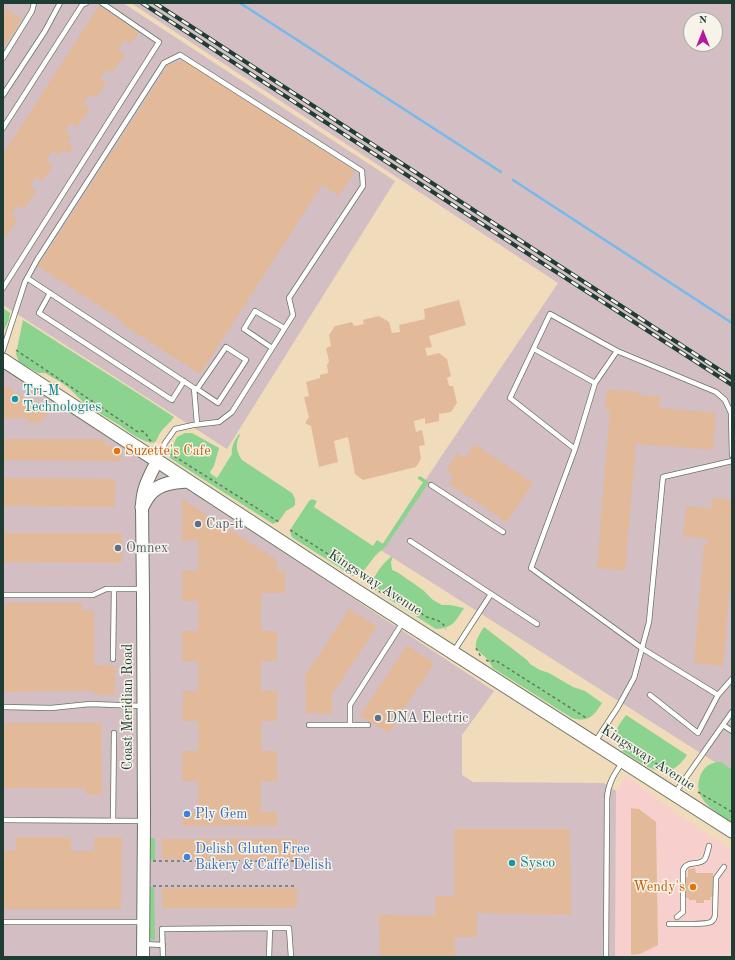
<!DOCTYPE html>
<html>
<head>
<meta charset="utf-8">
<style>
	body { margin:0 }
	#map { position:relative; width:735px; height:960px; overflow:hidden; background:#f0dcba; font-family:"Old Standard TT",serif }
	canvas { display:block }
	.frame { position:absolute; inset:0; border:4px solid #1f3d34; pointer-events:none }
	.north { position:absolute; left:683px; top:12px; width:40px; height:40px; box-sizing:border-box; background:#f7f3e8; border:1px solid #a1aaa0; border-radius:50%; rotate:0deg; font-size:11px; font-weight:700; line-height:16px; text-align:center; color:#1f3d34 }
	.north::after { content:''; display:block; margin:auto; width:14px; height:18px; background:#b5179e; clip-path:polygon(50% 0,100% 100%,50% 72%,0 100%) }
</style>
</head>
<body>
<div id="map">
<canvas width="735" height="960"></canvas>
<div class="frame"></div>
<div class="north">N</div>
</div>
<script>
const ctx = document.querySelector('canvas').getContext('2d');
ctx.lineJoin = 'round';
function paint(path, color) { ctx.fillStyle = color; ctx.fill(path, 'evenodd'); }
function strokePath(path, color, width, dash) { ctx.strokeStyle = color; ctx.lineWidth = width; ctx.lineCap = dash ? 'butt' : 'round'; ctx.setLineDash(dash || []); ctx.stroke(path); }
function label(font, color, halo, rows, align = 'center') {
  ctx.font = font + ' "Old Standard TT",serif'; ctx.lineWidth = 3; ctx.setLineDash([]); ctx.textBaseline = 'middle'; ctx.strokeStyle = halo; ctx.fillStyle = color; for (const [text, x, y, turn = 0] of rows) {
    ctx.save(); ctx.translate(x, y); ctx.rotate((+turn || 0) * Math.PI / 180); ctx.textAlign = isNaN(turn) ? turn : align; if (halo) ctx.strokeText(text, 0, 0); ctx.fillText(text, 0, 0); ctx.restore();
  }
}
const built = new Path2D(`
	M626,776L682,817L732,850V953L719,957H615L616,791Z`);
const industrial = new Path2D(`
	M3,3H123L395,181L227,449L3,305Z
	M131,3H732V773L379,549L558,283ZM691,20H715V44H691Z
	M3,368L494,691L462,735V775L473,782L604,783L616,791L615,957H3Z`);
const green = new Path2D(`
	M3,308L10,313L9,320L3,332Z
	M23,320C74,353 124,384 174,417C170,423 164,427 160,433C158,436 157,440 155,442C149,446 126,431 121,426L86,405L70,389L62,383L45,373H38L19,362L16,354Z
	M185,433H192L219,448L214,466L210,472L211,474L217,478L232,454C231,446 235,440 239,434L240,435C235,444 236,451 242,460L292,493L295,499V505L293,507L286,511L279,521L273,524L170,458V451L177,437Z
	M420,476L429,482L386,546L375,556L362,573L353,576L293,538C290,535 290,531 292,527L309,501L312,499L317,501L314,507L373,546L377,540L383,544L423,482L418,479V477Z
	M393,556L391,562L392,570L397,572L423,590L433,600L442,605H450L464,608C455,622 453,628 436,629L389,599L385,594L376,587L373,579C379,570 384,561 393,556Z
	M484,627L527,660L530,664L540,670L549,673L573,687L585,691L602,703C594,716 588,723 572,718L493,668C484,647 465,656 484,627Z
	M626,715L687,755C683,761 678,767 671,770C656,774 645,765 633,758C629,755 624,753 620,749C617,746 616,739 616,735C616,727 622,721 626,715Z
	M718,762H721L732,770V822C715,811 690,799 701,774C705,766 710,763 718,762Z
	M150,838H155V860H150Z
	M150,887H154L155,940L150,939Z`);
const stream = new Path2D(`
	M240,3L501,172
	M513,180L732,323`);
const building = new Path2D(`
	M99,6L139,32L131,44L125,40L118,50L125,54L112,73L106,69L100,79L106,83L96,98L90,94L83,104L90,108L77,127L71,123L65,132L71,137L67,143L73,147L69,154L63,149L59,155L53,151L46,161L53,165L43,181L36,177L30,186L36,191L24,209L18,205L11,215L18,219L5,238L3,236V154Z
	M3,7L22,19L3,49Z
	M185,61L355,171L339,196L322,185L200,374L122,324L124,322L38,266L169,64Z
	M459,300L466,325L429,336L432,347L425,348L427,356L439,353L447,359L451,376L447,378L449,386H453L457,403L451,412L439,414V421L425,424V418L414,421L416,432L422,430L425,445L419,446L421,459L416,467L363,480L355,474L348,437L334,441L338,462L319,467L311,426L305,423L309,417L304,397L309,396L306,382L320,378V375L328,373L327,365L329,361L326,348L331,346L329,335L335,326L352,322L354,326L364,324L363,320L379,316L389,322L392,333L400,332L399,325L425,319L424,309Z
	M3,384L48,413L41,423L27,422V418H3Z
	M607,389L639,392L638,395L661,397L659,408L716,413L713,450L636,444L625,571L597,568L610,410L605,409Z
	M3,439H105V445H112V451L121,450V461L3,460Z
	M474,444L533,483L507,522L449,484L454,476L446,470L457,453L465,458Z
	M3,478L115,479V507L3,506Z
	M712,498L732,500V561L723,666L694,663L704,544L708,545V539L683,536L686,506L711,509Z
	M182,499L277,560V571H285V593H261V631H277V661H261V691H277V721H261V751H277V781H261V812H277V826H182V812H198V781H182V751H198V721H182L183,691H198V661H182V631H198V601H182V571H198V540L182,541Z
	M3,533H122V563L3,562Z
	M3,603H82V610L94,611V665H104L107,664L110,666H115V670L117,671V672L115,674V695L93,694V691L3,692Z
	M349,609L377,626L332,695V714L306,713L305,676Z
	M407,645L434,663L389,733L360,716Z
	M3,723H101L102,795H86V788H3Z
	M631,808L639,809L656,822L658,945L640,954L631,955Z
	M454,829H570L571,915L477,913V937H455V957H380L379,915L435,916V896L454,897Z
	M16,837H71V851H94V837H122L121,909H3V851H15Z
	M162,839H297V859H162Z
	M695,868L696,873H713L714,897H710L711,900H704V903H696V900H689V898H685V877H688V869Z
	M162,888H297V908H162Z`);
const path = new Path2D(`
	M16,350L138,432L142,431C149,435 147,439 153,443
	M169,453L279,522
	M290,530L361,575
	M372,582L375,589L385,595L394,597L427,617L439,621L443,624L446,629
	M476,648L481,657
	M486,660L490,662L495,660L588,719
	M615,737L668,771
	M698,792L732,812
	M153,861H297
	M153,886H297`);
const service = new Path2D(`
	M3,58L32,11L34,3
	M3,95L45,31L60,3
	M3,128L82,5L86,3
	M27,278L194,388L197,424
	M3,288L159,42L102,3
	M50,293L39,313L172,400L184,381
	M272,348L244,329L255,311L284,328
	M534,349L595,383
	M3,350L25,282L37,260L164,63L180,55L362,171L363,186L289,298L293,315L232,412L219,422L193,425L175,429L165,443L158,459
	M194,388L197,389L218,403L246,360L226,347L197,389
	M575,449L595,383L617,351
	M732,455L731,413L725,400L716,392L617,351L550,314L510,398L575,449L531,568L643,649L718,695L732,679
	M431,485L503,532
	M410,541L491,594L454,651
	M491,594L537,624
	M3,595H93L106,589H142
	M113,659L114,589
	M650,695L698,733L718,695
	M3,707L51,708L90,704L143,706
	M309,725H350V705L403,622
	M350,725H368
	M723,725L732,731
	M595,742L618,707L634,678L649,622L663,477L732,461
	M675,793L732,712
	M3,820L144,821
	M113,821L114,733
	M677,917L683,912V870C688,859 699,867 705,859C707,855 708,850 709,846
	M3,922H143
	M669,924C677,924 705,925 711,922C714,920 715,917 715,914L716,878L724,867
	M270,928H289L291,957
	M143,944L163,945
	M163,957L162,929L270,928L269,957
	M606,957L607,798C608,784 614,774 622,763`);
const tertiary = new Path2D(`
	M143,957L144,821L143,596L142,507C142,489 149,477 157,461`);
const secondary = new Path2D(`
	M3,360L341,581L732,831
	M142,507C144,503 147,497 151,493C160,483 175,482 188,481`);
const rail = new Path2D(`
	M142,3L536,259L732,385
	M155,3L732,378`);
const markers = [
	[15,399,4,"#0f9aa8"],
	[117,451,4,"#e8710a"],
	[198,524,4,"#5c6f8a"],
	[118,548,4,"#5c6f8a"],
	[378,718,4,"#5c6f8a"],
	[187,814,4,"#3f7fe0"],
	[187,857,4,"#3f7fe0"],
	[512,863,4,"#0f9aa8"],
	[693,887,4,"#e8710a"]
];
const cultureNames = [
	["Tri-M",23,391],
	["Technologies",23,407],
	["Sysco",520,863]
];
const foodNames = [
	["Suzette's Cafe",125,451],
	["Wendy's",685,887,"right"]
];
const serviceNames = [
	["Cap-it",206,524],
	["Omnex",126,548],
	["DNA Electric",386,718]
];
const streetNames = [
	["Kingsway Avenue",375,583,33],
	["Coast Meridian Road",128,707,-90],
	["Kingsway Avenue",648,758,33]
];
const shopNames = [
	["Ply Gem",195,814],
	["Delish Gluten Free",195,849],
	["Bakery & Caffé Delish",195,865]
];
paint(built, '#f7d0cd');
paint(industrial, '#d2bec3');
paint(green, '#8bd38e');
strokePath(stream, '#74baeb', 2.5);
paint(building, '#e3ba99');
strokePath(service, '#687563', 6);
strokePath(tertiary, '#687563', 14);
strokePath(secondary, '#687563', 15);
strokePath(path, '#687563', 1.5, [3, 3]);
strokePath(service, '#fff', 4.5);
strokePath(tertiary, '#fff', 12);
strokePath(secondary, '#fff', 13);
strokePath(rail, '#1f3d34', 4);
strokePath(rail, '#f7f3e8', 2.5, [8]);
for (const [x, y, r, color] of markers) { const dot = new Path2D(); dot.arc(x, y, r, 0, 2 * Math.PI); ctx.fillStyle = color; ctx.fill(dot); strokePath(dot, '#f7f3e8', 1.5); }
label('14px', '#0d838f', '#f7f3e8', cultureNames, 'left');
label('14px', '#c56008', '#f7f3e8', foodNames, 'left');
label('14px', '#4e5e75', '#f7f3e8', serviceNames, 'left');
label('14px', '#1f3d34', '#f7f3e8', streetNames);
label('14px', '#366cbe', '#f7f3e8', shopNames, 'left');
</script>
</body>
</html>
